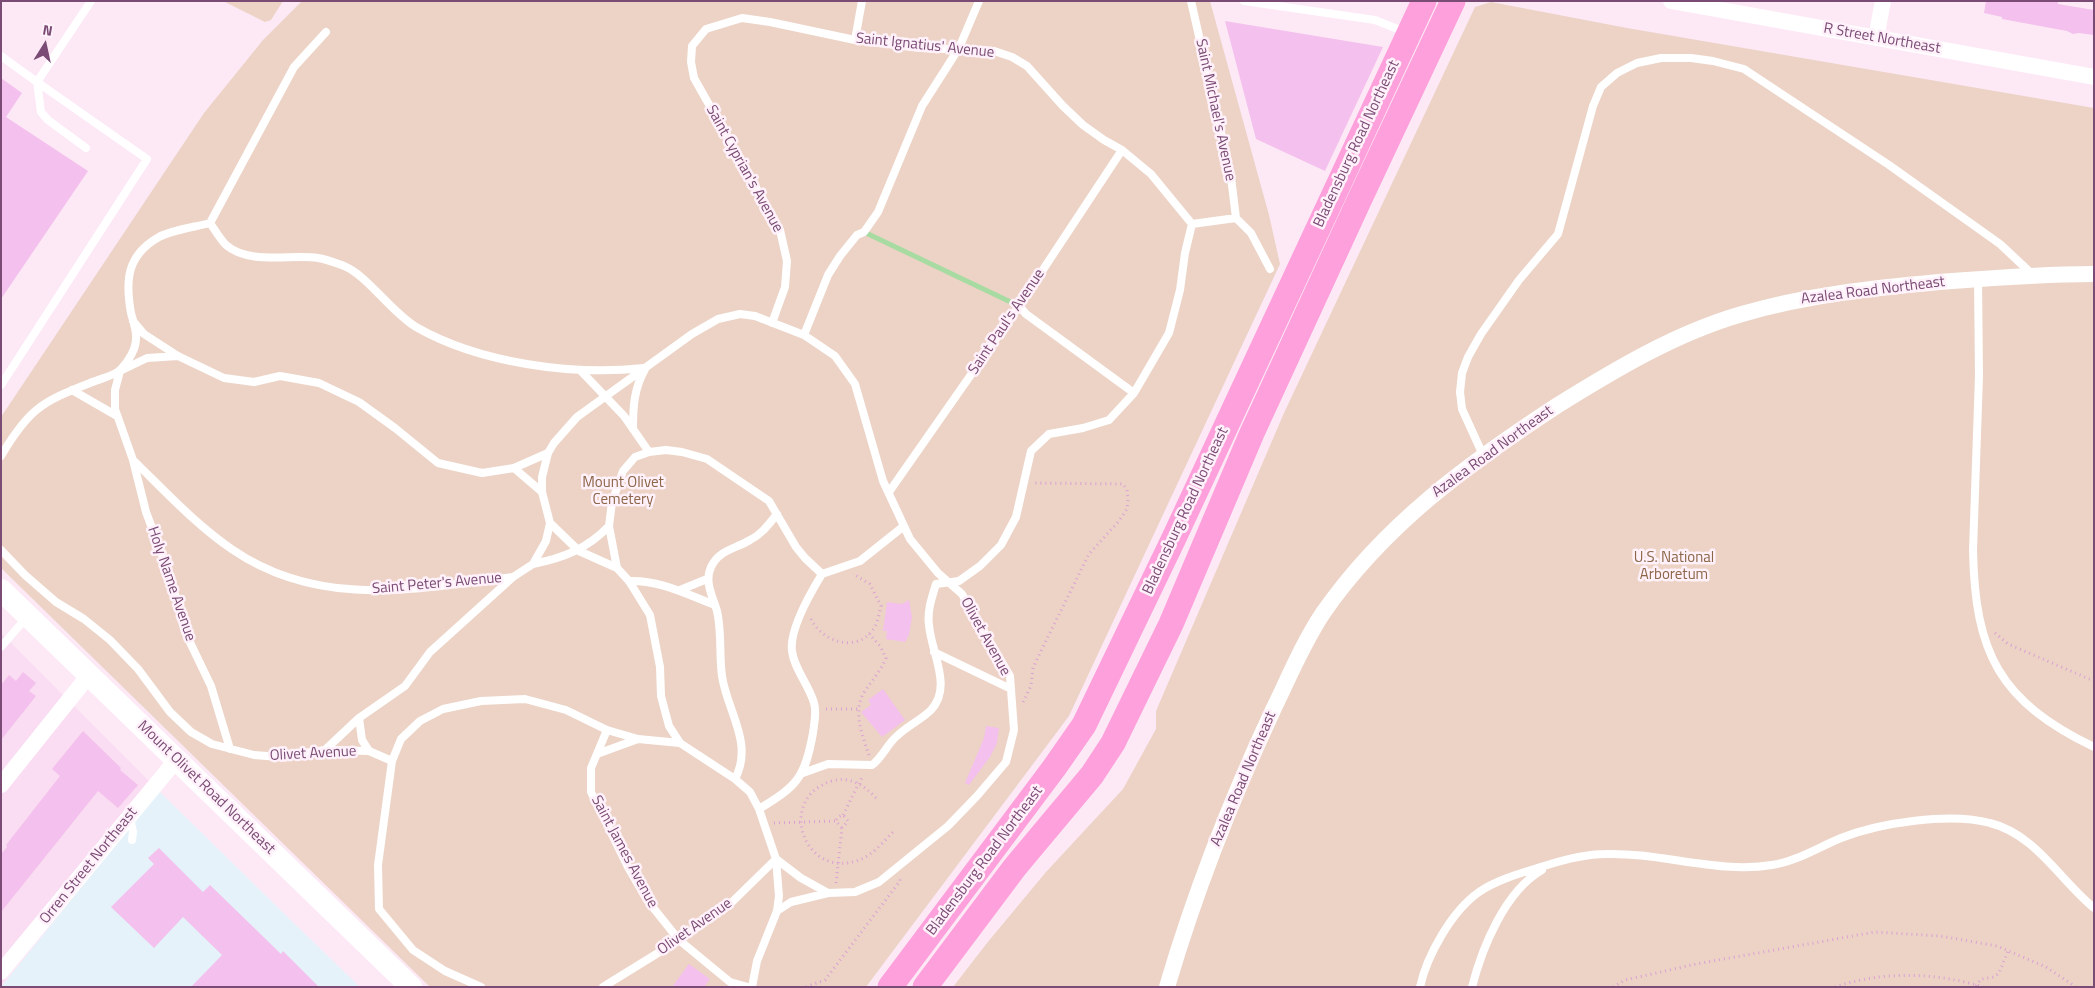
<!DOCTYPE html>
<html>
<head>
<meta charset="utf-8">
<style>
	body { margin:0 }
	#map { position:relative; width:2095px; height:988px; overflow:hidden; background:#fde9f6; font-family:"Titillium Web",sans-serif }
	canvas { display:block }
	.frame { position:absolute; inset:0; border:2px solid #7a4b75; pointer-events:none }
	.north { position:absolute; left:20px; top:20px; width:50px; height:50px; -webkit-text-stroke:4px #fff1fa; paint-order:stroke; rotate:10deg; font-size:14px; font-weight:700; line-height:20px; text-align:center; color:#7a4b75 }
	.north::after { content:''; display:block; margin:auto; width:18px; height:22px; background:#7a4b75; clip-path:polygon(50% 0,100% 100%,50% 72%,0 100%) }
</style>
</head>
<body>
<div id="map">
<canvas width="2095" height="988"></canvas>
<div class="frame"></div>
<div class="north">N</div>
</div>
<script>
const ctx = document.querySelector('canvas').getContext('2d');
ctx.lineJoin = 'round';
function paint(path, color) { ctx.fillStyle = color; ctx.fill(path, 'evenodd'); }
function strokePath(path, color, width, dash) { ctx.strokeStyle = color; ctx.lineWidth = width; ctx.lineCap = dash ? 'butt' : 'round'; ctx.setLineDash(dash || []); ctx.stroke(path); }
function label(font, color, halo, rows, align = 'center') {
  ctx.font = font + ' "Titillium Web",sans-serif'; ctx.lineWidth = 5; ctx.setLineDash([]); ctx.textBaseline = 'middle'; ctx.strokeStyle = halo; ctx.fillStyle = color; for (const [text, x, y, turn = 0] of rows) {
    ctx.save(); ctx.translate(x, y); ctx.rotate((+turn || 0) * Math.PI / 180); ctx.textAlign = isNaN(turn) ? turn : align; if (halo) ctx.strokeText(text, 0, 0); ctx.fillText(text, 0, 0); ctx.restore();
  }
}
const residential = new Path2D(`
	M1,633L159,791L1,985Z`);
const education = new Path2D(`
	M159,791L300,929L360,987H1Z`);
const green = new Path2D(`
	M223,1H283L271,20L265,22Z
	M302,1H1210L1269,215L1280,264L1069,716L866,987H430L1,568V417L204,113L263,40Z
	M1491,2L1627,28L2094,108V987H953L987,943L1046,872L1123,789L1156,729V711L1284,413L1475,7Z`);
const stream = new Path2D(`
	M864,232L1019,306`);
const building = new Path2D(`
	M1986,1H2058V4L2094,10V35L2079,33L2073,34L2067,31L2002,19V17L1984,13Z
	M1225,21L1383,47L1325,171L1256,139Z
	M1,78L22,93L6,117L88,171L1,299Z
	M909,600L912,617L909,635L905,642L886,639L887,631H883L887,602L902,604Z
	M23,672L36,683L29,691L36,696L1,740V685L9,675L16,681Z
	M883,689L905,720L882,737L861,712L871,705L868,700Z
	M986,726L999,728L997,743L990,757L969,785L965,783L984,738Z
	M83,731L121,768L120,770L138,785L118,808L98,791L1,912V854L7,847L6,845L60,776L52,769Z
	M159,848L203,892L210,885L281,954L283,951L319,987H191L222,955L183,917L154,948L111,907L154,864L148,858Z
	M689,964L710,979L704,987H672Z`);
const path = new Path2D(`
	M811,619C822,642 858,654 874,628C878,622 879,613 881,606L870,584L855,575
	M1995,633L2008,644L2094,681
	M1023,702L1031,686L1033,668L1038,657L1089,554L1119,521L1127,509L1128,500L1127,490L1123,484L1033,483
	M826,709H858
	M869,755C862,735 852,710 865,691C872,680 881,671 886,658L880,646L869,634
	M876,798C864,785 850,776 832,781C775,798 804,881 859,860C873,855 884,841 894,831
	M843,815L863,775
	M774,823L836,821
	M836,883L842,828L848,821L843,815L838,817L836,821L842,828
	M1976,986L1981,979L1994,977L1999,973L2008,951
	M806,987L825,980L900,881V879
	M1613,987L1625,980L1696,964L1875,932L1940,936L1997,946L2046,967L2076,987
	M1835,987C1882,971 1935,972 1983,987`);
const service = new Path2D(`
	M1191,1L1231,177L1236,218
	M1244,1L1375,20L1405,32
	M855,40L862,1
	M1,56L37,82L91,1
	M37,82L41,112L48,120L86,148
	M210,223C215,230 220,239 226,245C249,265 291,254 318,258C326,259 336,263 344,266C367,275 391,312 416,327C479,363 572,376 644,368
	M210,223L294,67L326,32
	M1192,224L1236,218L1251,233L1270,269
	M1978,279L1979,376L1973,550C1975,653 1999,701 2094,747
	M1019,306L1026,314L1134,393
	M133,321L144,334L178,356L224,378L254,382L280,376L319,383L359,402L395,428L438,463L482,473L514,468L548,453
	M772,323L785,287L787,261L780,230L694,78L691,62L692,46L706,29L742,18L770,22L855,40L920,48L994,51L1012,57L1027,66L1063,106L1083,125L1104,140L1122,150L1151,174L1192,224
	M804,335L828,275L840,256L857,235L864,232L878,212L922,106L959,48L979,1
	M178,356L147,358L120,371L115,390V409L133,460L146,512L170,576L185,632L211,686L230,749
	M580,370L624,416L649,452
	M1,385L147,159L37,82
	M72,390L117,416
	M633,429C633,406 634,389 645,369
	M1483,455L1462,409L1460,392L1462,373L1468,357L1481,334L1519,280L1558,234L1593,106L1601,87L1617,73L1637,63L1661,58H1691L1713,61L1744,69L1889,165L2000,244L2032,274
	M1,456C28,410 41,402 90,383C99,379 115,376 121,369C128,362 136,349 136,339C137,331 133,321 131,313C125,280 127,255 159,237C172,230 195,227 210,223
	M134,461C165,491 196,525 233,550C320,609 415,589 513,577
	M514,468L542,492
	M889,492L1019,306L1122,150
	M1,550L25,575L56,602L84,619L110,640L138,669L170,712L191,732L212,744L254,755L279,757L325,750L369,751L392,761L378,865L379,909L413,950L445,971L481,987
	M533,564C563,558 587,549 609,526
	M617,568L609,526L612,502L623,471L635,457L649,452L666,450L682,452L707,459L769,501L796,547L805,558L822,574
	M822,574L860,561L904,526
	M629,581C660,580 686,594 715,605
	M680,590L707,579
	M1,647L27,617
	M934,652L1011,689
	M359,718L362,740L369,751
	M607,730L591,768V792L628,867L647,900L679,940L730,982L748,987
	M325,750L359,718L405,686L430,652L513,577L533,564L546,541L550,523
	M597,754L638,739
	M392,761L401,739L420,721L443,709L481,701L525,699L566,710L607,730L638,739L680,743
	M803,773L828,764L872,765C883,757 887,744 897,736C907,726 921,720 931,710C953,687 931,652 929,625C927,611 932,597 936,584L959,581L980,566L1001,545L1016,517L1031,451L1049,434L1083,428L1109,420L1134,393L1169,333L1180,290L1185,253L1192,224
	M735,779C754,743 727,711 722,676C719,655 722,632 717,611C713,597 704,582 711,567C719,550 735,549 750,540C762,534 769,524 777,514
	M759,809C797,786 805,778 813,733C814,724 817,712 814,703C809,685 794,669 792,651C789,629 811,592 822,574
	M130,818L133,832L132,840
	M603,987L679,940L728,906L776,859L801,878L828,893L855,892L879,882L948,826L977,796L1006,762L1014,730L1010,676L962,594L938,573L910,539L883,481L855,384L835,356L804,335L755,316L740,314L718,319L692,334L577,417L554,443L548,453L542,477V492L550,523L579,551L617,568L629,581L650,615L660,667L661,696L669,726L680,743L735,779L750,792L759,809L776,859L779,896L777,911
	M752,987L757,961L777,911L791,902L828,893
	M1420,987C1427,955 1452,911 1479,892C1498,879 1522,873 1544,866C1563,860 1584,854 1605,854C1659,852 1719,874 1772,865C1797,861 1817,848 1841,838C1879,823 1950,812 1990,823C2035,834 2060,880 2094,908
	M1472,987C1482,948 1505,891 1542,870`);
const minor = new Path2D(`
	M1671,1L2094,77
	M1876,38L1883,1
	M1,785L89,675
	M1,972L177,759
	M1167,987C1195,892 1231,800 1273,710C1289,677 1303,643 1323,613C1384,525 1469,463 1558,405C1616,369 1676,333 1742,314C1807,295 1873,288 1939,282C1991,278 2042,274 2094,274`);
const secondary = new Path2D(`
	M1,590L411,987`);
const primary = new Path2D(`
	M890,987L1054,768L1084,725L1174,538L1424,1
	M925,987L1015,867L1092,775L1113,743L1171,624L1252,433L1358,203L1453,1`);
const streetNames = [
	["R Street Northeast",1882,39,10],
	["Saint Ignatius' Avenue",925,46,6],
	["Saint Michael's Avenue",1215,110,78],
	["Bladensburg Road Northeast",1357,144,-65],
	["Saint Cyprian's Avenue",744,169,61],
	["Azalea Road Northeast",1873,291,-7],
	["Saint Paul's Avenue",1007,322,-56],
	["Azalea Road Northeast",1493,452,-36],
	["Bladensburg Road Northeast",1186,511,-65],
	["Holy Name Avenue",171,584,71],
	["Saint Peter's Avenue",437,584,-5],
	["Olivet Avenue",985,637,61],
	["Olivet Avenue",313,754,-3],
	["Azalea Road Northeast",1244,779,-67],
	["Mount Olivet Road Northeast",206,788,44],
	["Saint James Avenue",624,852,62],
	["Bladensburg Road Northeast",985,861,-53],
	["Orren Street Northeast",89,866,-51],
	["Olivet Avenue",695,927,-35]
];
const parkNames = [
	["Mount Olivet",623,483],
	["Cemetery",623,500],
	["U.S. National",1674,558],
	["Arboretum",1674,575]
];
paint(residential, '#faddf2');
paint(education, '#e6f2fa');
paint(green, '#ecd3c6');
strokePath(stream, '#a8dba2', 5);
paint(building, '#f4c0ed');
strokePath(path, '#daa2d3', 3, [1, 4]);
strokePath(service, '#fff', 8);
strokePath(minor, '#fff', 16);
strokePath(secondary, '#fff', 22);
strokePath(primary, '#fda0db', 25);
label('15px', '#7a4b75', '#fff1fa', streetNames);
label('15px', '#8c6647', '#fff1fa', parkNames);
</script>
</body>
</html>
